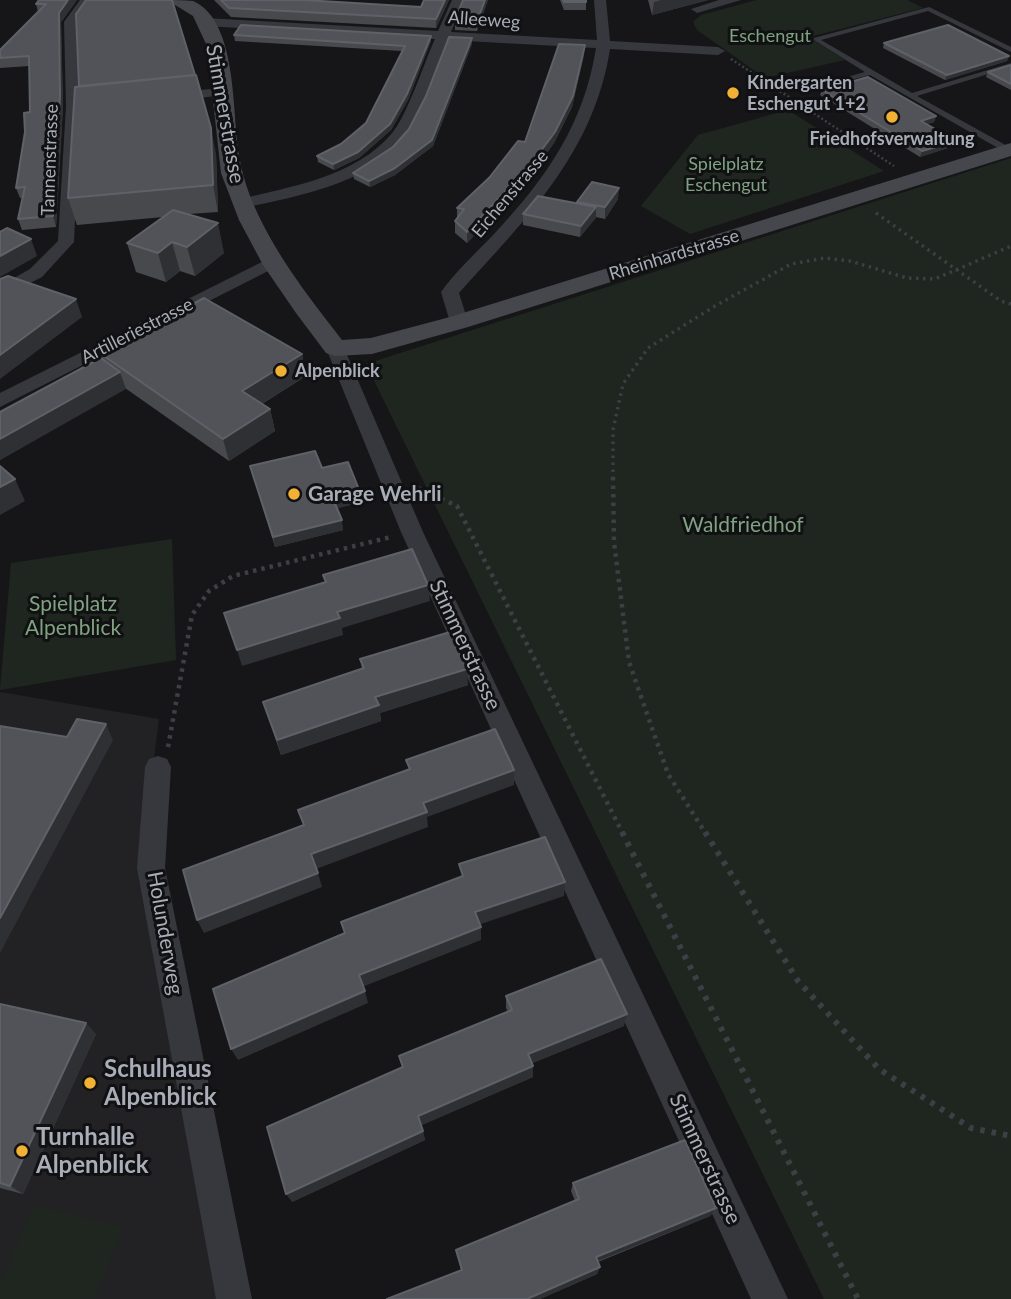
<!DOCTYPE html>
<html>
<head>
<meta charset="utf-8">
<style>
	body { margin:0 }
	canvas { display:block; background:#161618 }
</style>
</head>
<body>
<canvas width="1011" height="1299"></canvas>
<script>
const ctx = document.querySelector('canvas').getContext('2d');
ctx.lineJoin = 'round';
function paint(path, color) { ctx.fillStyle = color; ctx.fill(path, 'evenodd'); }
function strokePath(path, color, width, dash) { ctx.strokeStyle = color; ctx.lineWidth = width; ctx.lineCap = dash ? 'butt' : 'round'; ctx.setLineDash(dash || []); ctx.stroke(path); }
function label(font, color, halo, rows, align = 'center') {
  ctx.font = font + ' Lato,sans-serif'; ctx.lineWidth = 6; ctx.setLineDash([]); ctx.textBaseline = 'middle'; ctx.strokeStyle = halo; ctx.fillStyle = color; for (const [text, x, y, turn = 0] of rows) {
    ctx.save(); ctx.translate(x, y); ctx.rotate((+turn || 0) * Math.PI / 180); ctx.textAlign = isNaN(turn) ? turn : align; if (halo) ctx.strokeText(text, 0, 0); ctx.fillText(text, 0, 0); ctx.restore();
  }
}
const built = new Path2D(`
	M0,692L159,719L140,868L220,1299H0Z`);
const green = new Path2D(`
	M757,0H907L923,8L809,37L845,60L765,78L697,30L693,22L701,15Z
	M788,110L884,171L690,234L641,206L698,135Z
	M1011,158V1299H824L366,364Z
	M172,539L176,660L0,690L11,563Z
	M34,1205L123,1227L95,1299H0V1283Z`);
const pathFar3 = new Path2D(`
	M731,59L894,166`);
const pathFar2 = new Path2D(`
	M876,213L1001,301L1011,304
	M613,479V430L623,384L648,348L715,306L791,264L825,258L850,261L907,278L935,279L1011,246`);
const pathFar1 = new Path2D(`
	M613,477L614,542L629,662L668,774L706,834
	M418,488L457,506L623,834
	M168,747L192,615L209,591L233,576L391,537`);
const path = new Path2D(`
	M622,832L858,1299
	M705,832L798,981L879,1069L971,1128L1011,1136`);
const lane = new Path2D(`
	M929,7L1011,47V52L928,11L821,40L912,93L1011,63V67L917,96L1011,148V152H1005L870,75L815,89L811,87L865,72L814,40V38Z`);
const street = new Path2D(`
	M80,0H92L76,22L80,106L74,242L42,277L0,298V286L30,269L58,241L66,106L64,22Z
	M452,0H464L451,32L597,40L594,0H606L610,41L718,47L725,51L718,55L610,49C594,152 527,218 459,293L468,322L459,328L450,322L441,292C456,271 477,252 495,233C547,177 584,124 596,48L447,40C436,66 423,112 407,134C372,184 298,196 243,208L237,206V200C291,186 355,178 393,132C408,113 424,63 435,39L205,26L199,22L205,18L438,31Z
	M719,0H741L697,13L691,9Z
	M221,88L228,92L226,95L170,101L163,97L170,93Z
	M274,256L283,261L280,265L0,407V393Z
	M335,342L344,348L423,532L788,1299H751L401,532L326,348Z
	M158,756L167,759L171,767L165,868L252,1299H216L137,868L145,767L149,759Z`);
const secondary = new Path2D(`
	M167,0C175,0 185,0 193,1C238,20 232,115 239,155C241,169 245,182 250,196C271,249 307,295 342,340L371,338L450,317L1011,143V156L468,327L372,354L335,356L326,353L296,313L263,265L239,220L221,173L207,46L193,16Z`);
const wall = new Path2D(`
	M77,0L61,22L63,106L56,227L22,230L18,219L23,198H20L16,188L30,112L29,66L0,68V50L38,12L36,4Z
	M214,0H304L421,7L424,0H449L436,28L231,17Z
	M463,0H488L477,31L455,30V20Z
	M560,0H586V10H564Z
	M648,0H708L652,15Z
	M234,35L431,41L408,100L391,130L359,158L334,170L318,162L317,156L341,144L366,123L402,51L235,41Z
	M472,38V44L433,146L395,175L370,187L354,179L353,173L393,147L409,129Z
	M884,43L1009,56L1007,61L945,80L883,48Z
	M584,55L572,107L554,143L517,194L514,193L467,243L455,233V221L457,219V208L525,142Z
	M1011,65V90L986,77L988,72Z
	M79,86L216,154L218,212L188,214L224,253L195,276L180,271L166,282L136,272L127,243L163,217L77,225L68,198Z
	M822,90L936,116L934,122L927,124L954,146L920,157L820,95Z
	M618,199L605,219L596,217L580,237L523,225V214L577,203V202Z
	M101,354H302L306,376L262,404L270,409L275,431L229,461L125,388L0,460V412L103,360Z
	M250,466L322,468L360,492L362,502L337,508L343,530L275,547Z
	M360,659L468,685L380,713L381,721L281,755L263,702L362,669Z
	M506,996L624,1026L532,1063L533,1066V1077L421,1125L425,1140L292,1202L402,1067L399,1056L508,1012L506,1008Z
	M0,1004L96,1034L23,1194L0,1188Z
	M573,1183L716,1208L710,1216L598,1262L600,1267L597,1274L540,1299H387L461,1270L456,1250L575,1201L571,1191Z`);
const shadedWall = new Path2D(`
	M68,0H77L61,22L63,106L56,227L53,216L59,13Z
	M445,0H449L436,28V19Z
	M485,0H488L477,31V22Z
	M661,0H708L652,15L654,2Z
	M431,36V41L408,100L391,130L359,158L334,170L333,164L390,124Z
	M472,38V44L433,146L395,175L370,187L369,181L395,168Z
	M585,45L584,55L572,107L554,143L517,194V183Z
	M1009,56L1007,61L945,80L947,75Z
	M936,116L934,122L919,126L921,121Z
	M211,128L216,154L218,212L213,185Z
	M956,141L954,146L920,157L922,151Z
	M514,182V193L467,243V232Z
	M619,188L618,199L605,219V207Z
	M596,207V218L580,237L581,226Z
	M218,223L224,253L195,276L187,247Z
	M31,239L37,256L0,277V256Z
	M172,242L180,271L166,282L158,253Z
	M76,299L82,317L0,379V355Z
	M302,354L306,376L247,413L242,391Z
	M120,372L126,389L0,460V439Z
	M270,409L275,431L229,461L223,439Z
	M15,479L25,501L0,515V487Z
	M360,492L362,502L335,509L333,499Z
	M342,520L343,530L275,547L273,537Z
	M428,585L430,601L342,628L343,635L242,666L237,650L337,612Z
	M467,669L468,685L380,713L381,721L281,755L277,740L375,697Z
	M106,724L113,740L0,953V918Z
	M514,770V785L427,817L428,827L316,869L311,854L423,803Z
	M318,873L322,887L204,933L197,920Z
	M565,882L564,896L475,926V912Z
	M481,927V940L362,987L359,975Z
	M365,991L368,1003L238,1060L231,1049Z
	M627,1014L624,1026L528,1065V1054Z
	M86,1023L96,1034L23,1194L10,1186Z
	M533,1066V1077L420,1126L418,1116Z
	M423,1131L425,1140L292,1202L286,1194Z
	M716,1208L710,1216L593,1263L596,1257Z
	M600,1267L597,1274L540,1299H527Z`);
const building = new Path2D(`
	M39,0H68L59,13L60,96L53,216L18,219L25,187L16,188L25,132L24,113L30,112L29,56L0,58V50L46,4H36Z
	M86,0H172L195,75L79,86L76,14Z
	M221,0H304L421,7L424,0H445L436,19L229,8Z
	M463,0H485L477,22L455,20Z
	M563,0H586V2H564Z
	M241,25L431,36L407,94L390,124L358,152L333,164L317,156L341,144L366,123L405,46L234,35Z
	M948,25L1009,56L947,75L884,43Z
	M449,37L472,38L432,140L395,168L369,181L353,173L393,147L409,129L426,96Z
	M559,44L585,45L573,96L555,132L517,183L514,182L467,232L455,221L464,209L457,208L489,178L518,141L525,142Z
	M1011,65V84L988,72Z
	M196,75L211,128L213,185L68,198L75,87Z
	M868,77L936,116L921,121L956,141L922,151L822,90Z
	M592,182L619,188L605,207L577,202Z
	M538,196L596,207L581,226L523,214Z
	M173,210L218,223L187,247L172,242L158,253L127,243Z
	M7,228L31,239L0,256V232Z
	M8,276L76,299L0,355V279Z
	M204,298L302,354L242,391L270,409L223,439L101,354Z
	M101,358L120,372L0,439V412Z
	M315,451L322,468L348,462L360,492L333,499L342,520L273,537L250,466Z
	M0,466L15,479L0,487Z
	M412,549L428,585L337,612L340,618L237,650L224,613L326,582L323,575Z
	M450,632L467,669L375,697L379,705L277,740L263,702L364,668L360,659Z
	M77,719L106,724L0,918V726L67,737Z
	M495,729L514,770L423,803L427,812L311,854L318,873L197,920L183,870L304,825L298,810L410,769L406,760Z
	M545,837L565,882L475,912L481,927L359,975L365,991L231,1049L213,989L345,933L341,922L463,876L459,864Z
	M601,959L627,1014L528,1054L533,1066L418,1116L423,1131L286,1194L267,1127L403,1067L399,1056L512,1010L506,996Z
	M0,1004L86,1023L10,1186L0,1183Z
	M685,1140L716,1208L596,1257L600,1267L527,1299H387L462,1270L456,1250L579,1199L573,1183Z`);
const markers = [
	[733,93,7,"#f2b134"],
	[892,117,7,"#f2b134"],
	[281,371,7,"#f2b134"],
	[294,494,7,"#f2b134"],
	[90,1083,7,"#f2b134"],
	[22,1151,7,"#f2b134"]
];
const farStreetnames = [
	["Alleeweg",484,20,4],
	["Tannenstrasse",50,160,-88],
	["Eichenstrasse",510,194,-50],
	["Rheinhardstrasse",674,255,-17],
	["Artilleriestrasse",137,331,-27]
];
const farParknames = [
	["Eschengut",770,36],
	["Spielplatz",726,164],
	["Eschengut",726,185]
];
const farPoinames = [
	["Kindergarten",747,83],
	["Eschengut 1+2",747,104],
	["Friedhofsverwaltung",892,139,"center"],
	["Alpenblick",295,371]
];
const streetNames = [
	["Stimmerstrasse",225,114,80],
	["Stimmerstrasse",465,645,65],
	["Holunderweg",165,933,80],
	["Stimmerstrasse",705,1159,65]
];
const poiNames = [
	["Garage Wehrli",308,494]
];
const parkNames = [
	["Waldfriedhof",743,525],
	["Spielplatz",73,604],
	["Alpenblick",73,628]
];
const nearPoinames = [
	["Schulhaus",104,1069],
	["Alpenblick",104,1097],
	["Turnhalle",36,1137],
	["Alpenblick",36,1165]
];
paint(built, '#222225');
paint(green, '#1e261f');
strokePath(pathFar3, '#3d3f44', 2.5, [2, 2.5]);
strokePath(pathFar2, '#3d3f44', 3.5, [2.5, 4.5]);
strokePath(pathFar1, '#3d3f44', 4.5, [3.5, 5]);
strokePath(path, '#3d3f44', 6, [4.5, 7]);
paint(lane, '#37383d');
paint(street, '#37383d');
paint(secondary, '#45474d');
paint(wall, '#47494d');
paint(shadedWall, '#2f3033');
paint(building, '#525359');
strokePath(building, '#5f6168', 2);
for (const [x, y, r, color] of markers) { const dot = new Path2D(); dot.arc(x, y, r, 0, 2 * Math.PI); ctx.fillStyle = color; ctx.fill(dot); strokePath(dot, '#111113', 2.5); }
label('18px', '#a8adb8', '#111113', farStreetnames);
label('18px', '#7fa381', '#111113', farParknames);
label('bold 18px', '#a8adb8', '#111113', farPoinames, 'left');
label('21px', '#a8adb8', '#111113', streetNames);
label('bold 21px', '#a8adb8', '#111113', poiNames, 'left');
label('21px', '#7fa381', '#111113', parkNames);
label('bold 24px', '#a8adb8', '#111113', nearPoinames, 'left');
</script>
</body>
</html>
